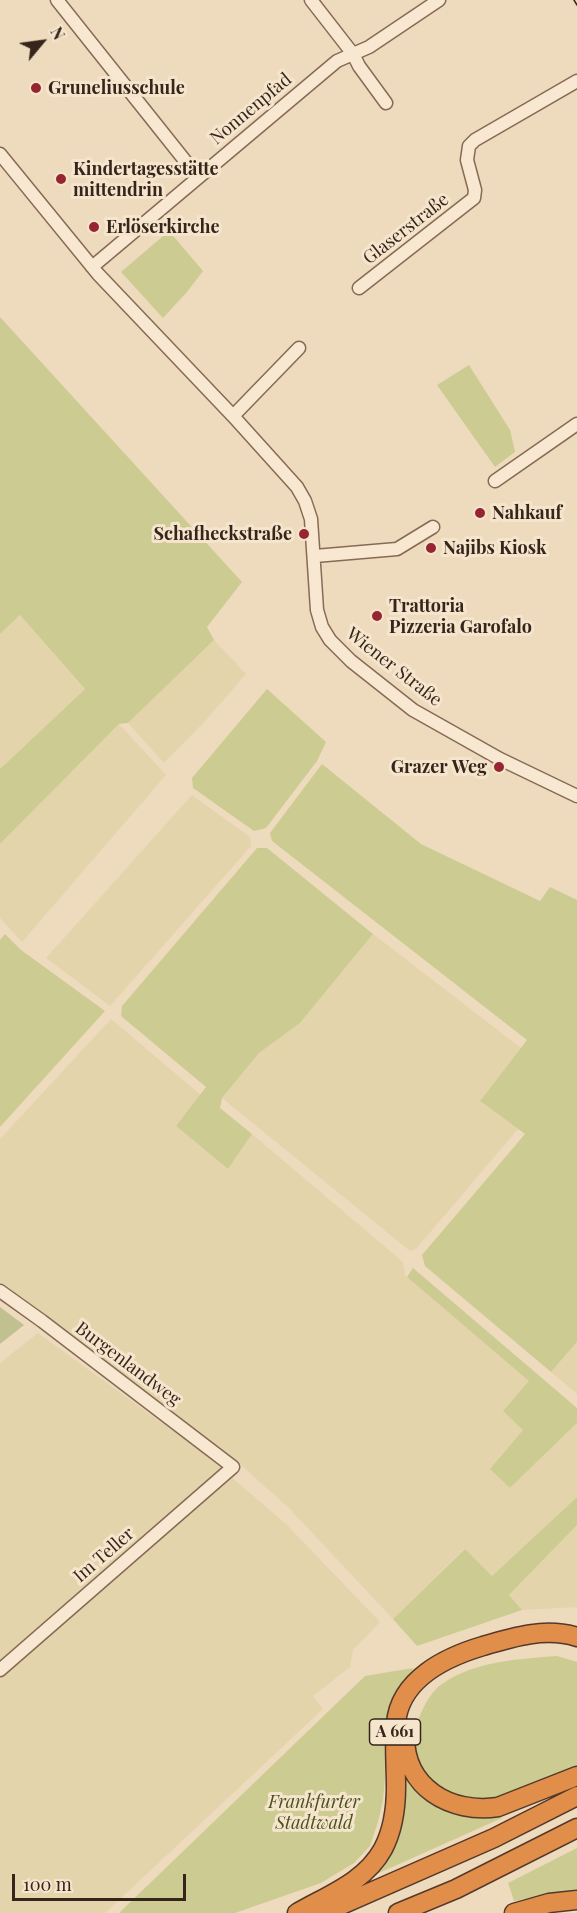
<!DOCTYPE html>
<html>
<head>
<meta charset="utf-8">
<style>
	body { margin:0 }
	#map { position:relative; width:577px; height:1913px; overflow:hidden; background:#eedabd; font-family:"Playfair Display",serif }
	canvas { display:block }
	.north { position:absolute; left:12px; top:12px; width:60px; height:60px; -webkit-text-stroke:4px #f6e5cd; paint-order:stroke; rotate:61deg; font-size:16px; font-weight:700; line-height:24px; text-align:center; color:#35251b }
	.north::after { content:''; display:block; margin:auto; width:21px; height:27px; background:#35251b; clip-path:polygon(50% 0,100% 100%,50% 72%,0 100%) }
	.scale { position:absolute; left:12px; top:1874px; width:174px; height:27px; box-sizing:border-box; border:3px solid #35251b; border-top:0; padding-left:8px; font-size:18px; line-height:21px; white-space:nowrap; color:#35251b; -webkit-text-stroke:4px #f6e5cd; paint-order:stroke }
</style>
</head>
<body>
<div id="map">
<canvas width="577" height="1913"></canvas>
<div class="north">N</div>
<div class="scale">100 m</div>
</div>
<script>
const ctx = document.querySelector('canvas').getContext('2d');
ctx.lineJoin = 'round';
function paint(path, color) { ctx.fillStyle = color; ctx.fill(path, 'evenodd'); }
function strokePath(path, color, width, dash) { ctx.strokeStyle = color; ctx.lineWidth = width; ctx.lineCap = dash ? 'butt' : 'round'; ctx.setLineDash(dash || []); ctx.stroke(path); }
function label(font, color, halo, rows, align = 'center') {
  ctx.font = font + ' "Playfair Display",serif'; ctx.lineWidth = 6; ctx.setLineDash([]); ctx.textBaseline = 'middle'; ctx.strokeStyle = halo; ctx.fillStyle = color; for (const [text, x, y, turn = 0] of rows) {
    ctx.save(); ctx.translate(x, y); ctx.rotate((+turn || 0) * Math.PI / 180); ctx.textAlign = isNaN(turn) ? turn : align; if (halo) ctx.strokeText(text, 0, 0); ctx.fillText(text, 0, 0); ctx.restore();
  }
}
const farmland = new Path2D(`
	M20,615L85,689L0,769V634Z
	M214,640L246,674L205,721L164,763L128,723Z
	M119,724L166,775L22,942L0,918V844Z
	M192,795L250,837L251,846L110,1006L46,958Z
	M373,934L521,1048L480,1101L518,1129L416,1249L410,1251L222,1098L259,1053L300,1023Z
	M111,1019L201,1095L176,1126L228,1169L252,1134L403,1262L405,1275L530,1381L523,1430L491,1469L510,1488L577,1423V1497L492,1576L464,1549L393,1619L288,1507L233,1458L0,1282V1139Z
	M38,1333L202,1452L286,1524L380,1622L353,1650L350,1667L313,1696L323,1709L105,1913H0V1363Z
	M577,1342V1394L551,1372Z
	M577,1525V1607L522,1610L509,1595Z`);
const green = new Path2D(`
	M169,231L203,271L187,292L163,318L121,272Z
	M0,317L242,582L207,627L214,640L128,723L119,724L0,844V769L85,689L20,615L0,634Z
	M469,365L510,430L515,452L495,467L437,385Z
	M267,689L326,742L317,761L266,828L254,831L193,788L192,778Z
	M322,764L421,844L540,901L550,887L577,900V1342L551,1372L425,1266L422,1255L525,1134L480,1101L527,1040L272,841L270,833Z
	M257,848H267L373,934L300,1023L259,1053L222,1098L220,1108L252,1134L228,1169L176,1126L206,1087L121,1016L122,1006Z
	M5,934L21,950L105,1011L0,1127V940Z
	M413,1268L577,1408V1423L510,1488L490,1469L523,1430L503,1411L529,1381L407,1277Z
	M577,1497V1525L509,1595L522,1610L417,1646L393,1619L465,1549L492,1576Z
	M557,1656L577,1662V1770C559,1777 540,1785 522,1792C515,1795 508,1800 501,1801C486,1804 455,1803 443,1793C416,1774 407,1742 421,1713C426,1702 432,1691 442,1684C474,1661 520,1659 557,1656Z
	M413,1668L391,1715L383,1800L378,1822L370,1846L354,1863L321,1883L235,1913H119L365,1676Z
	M403,1771C427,1811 456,1822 501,1815L502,1818L370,1877Z
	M577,1848V1889L514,1901L508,1883Z`);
const cemetery = new Path2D(`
	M0,1307L24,1325L0,1344Z`);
const minor = new Path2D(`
	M57,0L198,177
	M311,0L353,54L359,66L386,103
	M0,154L98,274L233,416L297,487L305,501L311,519L317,610L322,627L330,640L351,661L413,710L500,759L577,796
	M92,267L337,61L369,47L439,0
	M359,288L474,198L475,190L467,160L469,146L475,140L577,81
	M233,416L299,348
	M495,481L577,424
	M315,556L397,549L433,527
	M0,1291L42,1321L233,1467L0,1670`);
const highway = new Path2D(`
	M405,1735C404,1788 451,1814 498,1807L577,1776
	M297,1913C328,1895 365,1882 383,1849C393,1830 396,1808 396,1787C396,1766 394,1744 396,1723C400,1679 446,1657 483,1646C513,1637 546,1627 577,1637
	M323,1913L494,1838L577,1796
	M398,1913L456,1889L577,1828
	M514,1913L549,1903L577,1900`);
const tram = new Path2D(`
	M574,0L577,5`);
const markers = [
	[36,88,6,"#962533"],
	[61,179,6,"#962533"],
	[94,227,6,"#962533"],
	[480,513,6,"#962533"],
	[304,534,6,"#962533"],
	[431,548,6,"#962533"],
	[377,616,6,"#962533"],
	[499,767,6,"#962533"]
];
const shields = [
	[395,1732,51]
];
const shieldNames = [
	["A 661",395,1732]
];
const poiNames = [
	["Gruneliusschule",48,88],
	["Kindertagesstätte",73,169],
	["mittendrin",73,190],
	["Erlöserkirche",106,227],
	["Nahkauf",492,513],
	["Schafheckstraße",292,534,"right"],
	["Najibs Kiosk",443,548],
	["Trattoria",389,606],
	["Pizzeria Garofalo",389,627],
	["Grazer Weg",487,767,"right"]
];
const streetNames = [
	["Nonnenpfad",251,109,-40],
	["Glaserstraße",406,229,-38],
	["Wiener Straße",394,667,38],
	["Burgenlandweg",128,1364,37],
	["Im Teller",104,1555,-41]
];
const parkNames = [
	["Frankfurter",314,1802],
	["Stadtwald",314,1823]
];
paint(farmland, '#e4d4ab');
paint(green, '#cccc92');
paint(cemetery, '#c0c091');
strokePath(minor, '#866a56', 15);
strokePath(highway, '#54392b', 21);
strokePath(minor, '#f9e8d1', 12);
strokePath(highway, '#e18e4b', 18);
strokePath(tram, '#35251b', 1.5);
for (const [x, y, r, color] of markers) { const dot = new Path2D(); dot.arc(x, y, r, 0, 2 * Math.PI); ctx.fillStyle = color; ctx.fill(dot); strokePath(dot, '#f6e5cd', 2); }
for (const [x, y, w] of shields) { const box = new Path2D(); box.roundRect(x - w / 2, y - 13, w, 26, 4.5); ctx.fillStyle = '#f6e5cd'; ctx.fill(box); strokePath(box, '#35251b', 1.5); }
label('bold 16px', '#35251b', null, shieldNames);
label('bold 18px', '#35251b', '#f6e5cd', poiNames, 'left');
label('18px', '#35251b', '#f6e5cd', streetNames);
label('italic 18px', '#4b5221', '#f6e5cd', parkNames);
</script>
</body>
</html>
